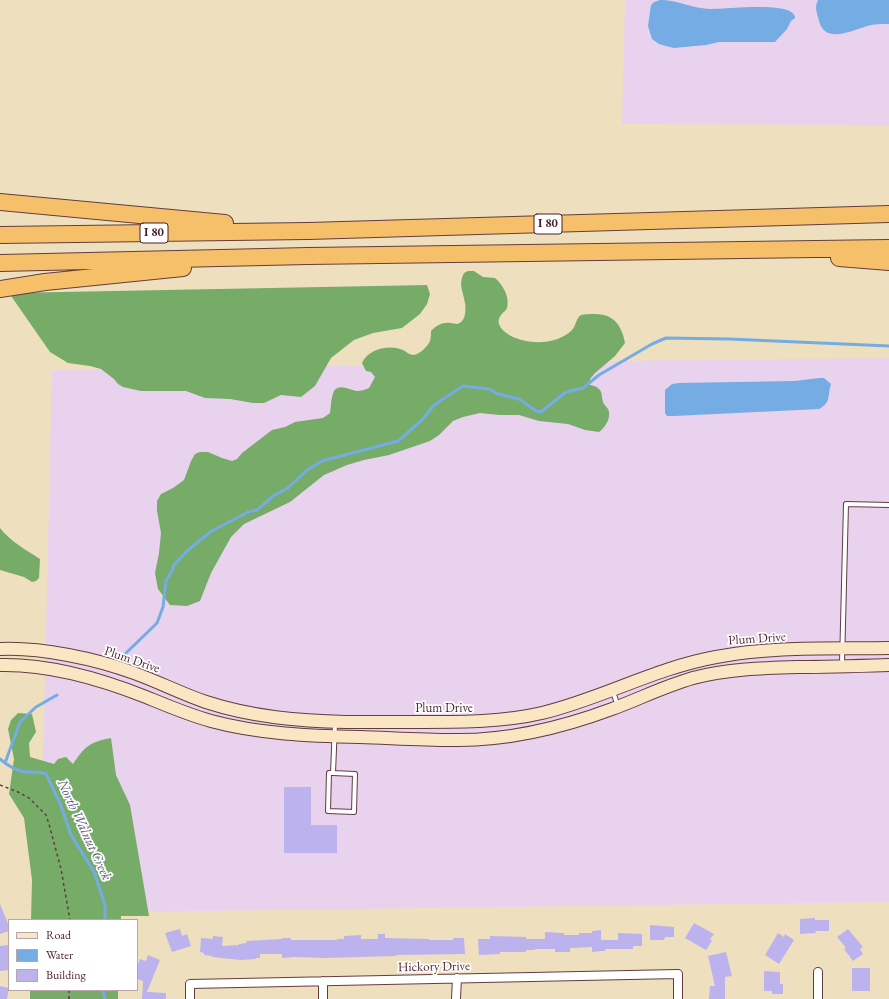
<!DOCTYPE html>
<html>
<head>
<meta charset="utf-8">
<style>
	body { margin:0 }
	#map { position:relative; width:889px; height:999px; overflow:hidden; background:#eee0bf; font-family:"EB Garamond",serif }
	canvas { display:block }
	.legend { position:absolute; left:8px; top:919px; width:130px; height:72px; box-sizing:border-box; background:#fff; border:1px solid #b7a5aa; margin:0; padding:5px 7px; list-style:none; font-size:12px; color:#4a1f2b }
	.legend li { display:flex; align-items:center; gap:8px; height:20px }
	.legend b { width:20px; border:1px solid #b7a5aa }
</style>
</head>
<body>
<div id="map">
<canvas width="889" height="999"></canvas>
<ul class="legend">
<li><b style="height:5px;background:#fbe6c4"></b>Road</li>
<li><b style="height:11px;background:#74ace3"></b>Water</li>
<li><b style="height:11px;background:#bcb2ee"></b>Building</li>
</ul>
</div>
<script>
const ctx = document.querySelector('canvas').getContext('2d');
ctx.lineJoin = 'round';
function paint(path, color) { ctx.fillStyle = color; ctx.fill(path, 'evenodd'); }
function strokePath(path, color, width, dash) { ctx.strokeStyle = color; ctx.lineWidth = width; ctx.lineCap = dash ? 'butt' : 'round'; ctx.setLineDash(dash || []); ctx.stroke(path); }
function label(font, color, halo, rows, align = 'center') {
  ctx.font = font + ' "EB Garamond",serif'; ctx.lineWidth = 3.5; ctx.setLineDash([]); ctx.textBaseline = 'middle'; ctx.strokeStyle = halo; ctx.fillStyle = color; for (const [text, x, y, turn = 0] of rows) {
    ctx.save(); ctx.translate(x, y); ctx.rotate((+turn || 0) * Math.PI / 180); ctx.textAlign = isNaN(turn) ? turn : align; if (halo) ctx.strokeText(text, 0, 0); ctx.fillText(text, 0, 0); ctx.restore();
  }
}
const built = new Path2D(`
	M625,0H889V125L622,124Z
	M889,358V902L124,912L42,804L52,370L617,361Z`);
const forest = new Path2D(`
	M468,271H474L483,277L495,278C503,285 510,297 507,308C506,311 503,312 501,315C494,324 504,332 511,336C529,345 557,345 572,330C576,326 576,318 581,315C584,314 590,314 593,314C613,313 622,325 625,343L615,356L595,373L590,379V385C605,388 600,395 604,404C605,406 607,407 608,409C612,417 605,428 599,432L585,430L568,424L539,421L519,415H499L480,413L463,417L453,421L439,435L430,441L389,455L364,460L347,465L324,475L290,502L244,524L231,537L211,573L200,601L187,606L170,605L158,589L155,573L159,553L161,533L157,511V501L161,494L173,488L184,480L191,461L195,454L200,452H208L222,458L232,461L237,459L242,453L272,430L285,427L295,422L323,418L330,413C331,407 331,397 334,391C339,383 350,390 357,391C361,391 365,390 369,388L375,377L371,372L366,371L362,363C368,349 389,344 403,350C407,352 409,355 414,355C420,354 428,346 430,341C431,338 431,334 431,331C437,325 442,322 451,323C453,323 455,324 457,324C466,322 466,310 465,303C463,290 458,285 464,273Z
	M427,285L430,294L427,304L420,314L402,328L373,333L354,340L331,358L315,386L301,397L281,395L264,403H253L230,399L205,398L186,391H141L123,387L118,384L114,379L101,369L90,366L68,363L50,352L9,293Z
	M0,528C10,541 26,550 40,559L39,578L36,581L32,582L24,577L0,570Z
	M18,713L32,714L36,732L29,743L30,757L54,764L58,759L66,757L73,764C85,746 90,742 111,738L116,775L130,805L149,916H121V920H31L32,880L24,818L9,794L14,759L8,729L11,720Z
	M30,990H118V999H30Z`);
const water = new Path2D(`
	M660,0C677,0 692,8 709,9C724,10 795,0 795,18L791,21L787,29L775,42H719L706,45L674,48L666,46L659,44L652,39L648,26L651,5L654,2Z
	M818,0H889V24C882,24 874,24 867,26C851,31 825,44 819,21C817,11 814,10 818,0Z
	M819,378H824L831,384C827,395 832,402 819,409L674,416H667L665,413V390L672,384L679,383L795,381Z`);
const stream = new Path2D(`
	M125,654L157,623L163,607L166,581L173,569V566L187,551L210,532L248,512L257,510L273,496L288,488L307,470L322,461L398,441L422,420L434,405L463,386L489,389L498,394L519,399L536,411L541,412L566,392L583,388L599,375L652,344L666,338L729,339L889,346
	M0,759C7,765 17,772 27,772C34,772 39,771 46,774L60,803L71,835L94,872L105,905V920
	M5,763L20,722L36,707L57,695
	M103,990L105,999`);
const building = new Path2D(`
	M284,787H311V825H337V853H284Z
	M0,904L9,926V931L0,934Z
	M815,918V920H829V931H815L816,933L800,934V919Z
	M694,923L714,934L710,939L712,941L706,950L685,938Z
	M650,925L674,927V937H665L664,940H650Z
	M180,929L182,936L187,934L191,946L172,952L165,933Z
	M848,929L863,947L860,949L863,954L853,961L844,949L846,948L837,937Z
	M601,930V940H618V933L642,934V946H633V949H605V951H601L592,952V947L570,948V952H555V949H535V950H526V952H500V954L479,955L478,939H490V936L526,937V939H545V932L564,933V935H579V933H592V931Z
	M778,933L784,937L785,934L794,940L779,964L765,955Z
	M378,934H385V938L429,939V940H453V938H464L465,954L396,955V956L325,958L295,957L282,958V954H260V958H256V959L241,960L212,957V956L204,955V953L200,952L201,938L213,939V936L223,937L222,946L239,945V944L247,943L246,941L282,939V938H291V940H337V939H344V936L361,935V939H378Z
	M8,945L9,970L0,971V946Z
	M726,952L732,976L725,977V999H709L710,986H715L708,956Z
	M148,955L160,960L147,992L166,993V999H142L143,981L137,979V967L140,959L146,961Z
	M852,968H870V991H852Z
	M764,971L780,972V984H783V994H772V991H764Z
	M0,986L9,988L7,999H0Z`);
const path = new Path2D(`
	M0,785L18,792L29,798L46,815L49,824L61,869L70,920
	M69,999V990`);
const lane = new Path2D(`
	M842,664L846,504L889,505
	M613,692L618,706
	M333,773L355,774L354,812L328,811L329,773H333L335,724`);
const street = new Path2D(`
	M190,999V984L678,974V999
	M323,999V981
	M456,999L457,978
	M818,999V972`);
const secondary = new Path2D(`
	M0,649C40,647 97,659 134,673C159,682 182,694 206,702C252,717 299,721 346,722C372,722 398,722 424,722C463,722 503,722 542,713C601,699 655,668 716,657C772,646 832,649 889,648
	M0,665C49,664 101,679 146,697C168,706 189,715 211,721C259,734 310,736 360,737C391,738 421,740 452,740C507,741 561,728 612,709C639,699 665,686 693,678C727,669 763,668 798,667C828,667 859,666 889,665`);
const highway = new Path2D(`
	M0,202L225,223
	M0,235L308,231L889,214
	M839,258L889,262
	M0,263L308,256L889,248
	M0,289L45,282L183,268`);
const shields = [
	[548,224,28],
	[154,233,28]
];
const shieldNames = [
	["I 80",548,224],
	["I 80",154,233]
];
const streetNames = [
	["Plum Drive",757,639,-4],
	["Plum Drive",132,660,19],
	["Plum Drive",444,708],
	["Hickory Drive",434,967,-1]
];
const waterNames = [
	["North Walnut Creek",84,830,65]
];
paint(built, '#e8d2ee');
paint(forest, '#77ab68');
paint(water, '#74ace3');
strokePath(stream, '#74ace3', 3);
paint(building, '#bcb2ee');
strokePath(lane, '#633c41', 6);
strokePath(street, '#633c41', 10);
strokePath(secondary, '#633c41', 14);
strokePath(highway, '#633c41', 18);
strokePath(path, '#633c41', 1.5, [3, 3]);
strokePath(lane, '#fff', 4);
strokePath(street, '#fff', 8);
strokePath(secondary, '#fbe6c4', 12);
strokePath(highway, '#f6c06b', 16);
for (const [x, y, w] of shields) { const box = new Path2D(); box.roundRect(x - w / 2, y - 10, w, 20, 3); ctx.fillStyle = '#fff'; ctx.fill(box); strokePath(box, '#4a1f2b', 1); }
label('bold 12px', '#4a1f2b', null, shieldNames);
label('13px', '#4a1f2b', '#fff', streetNames);
label('italic 14px', '#5b5775', '#fff', waterNames);
</script>
</body>
</html>
